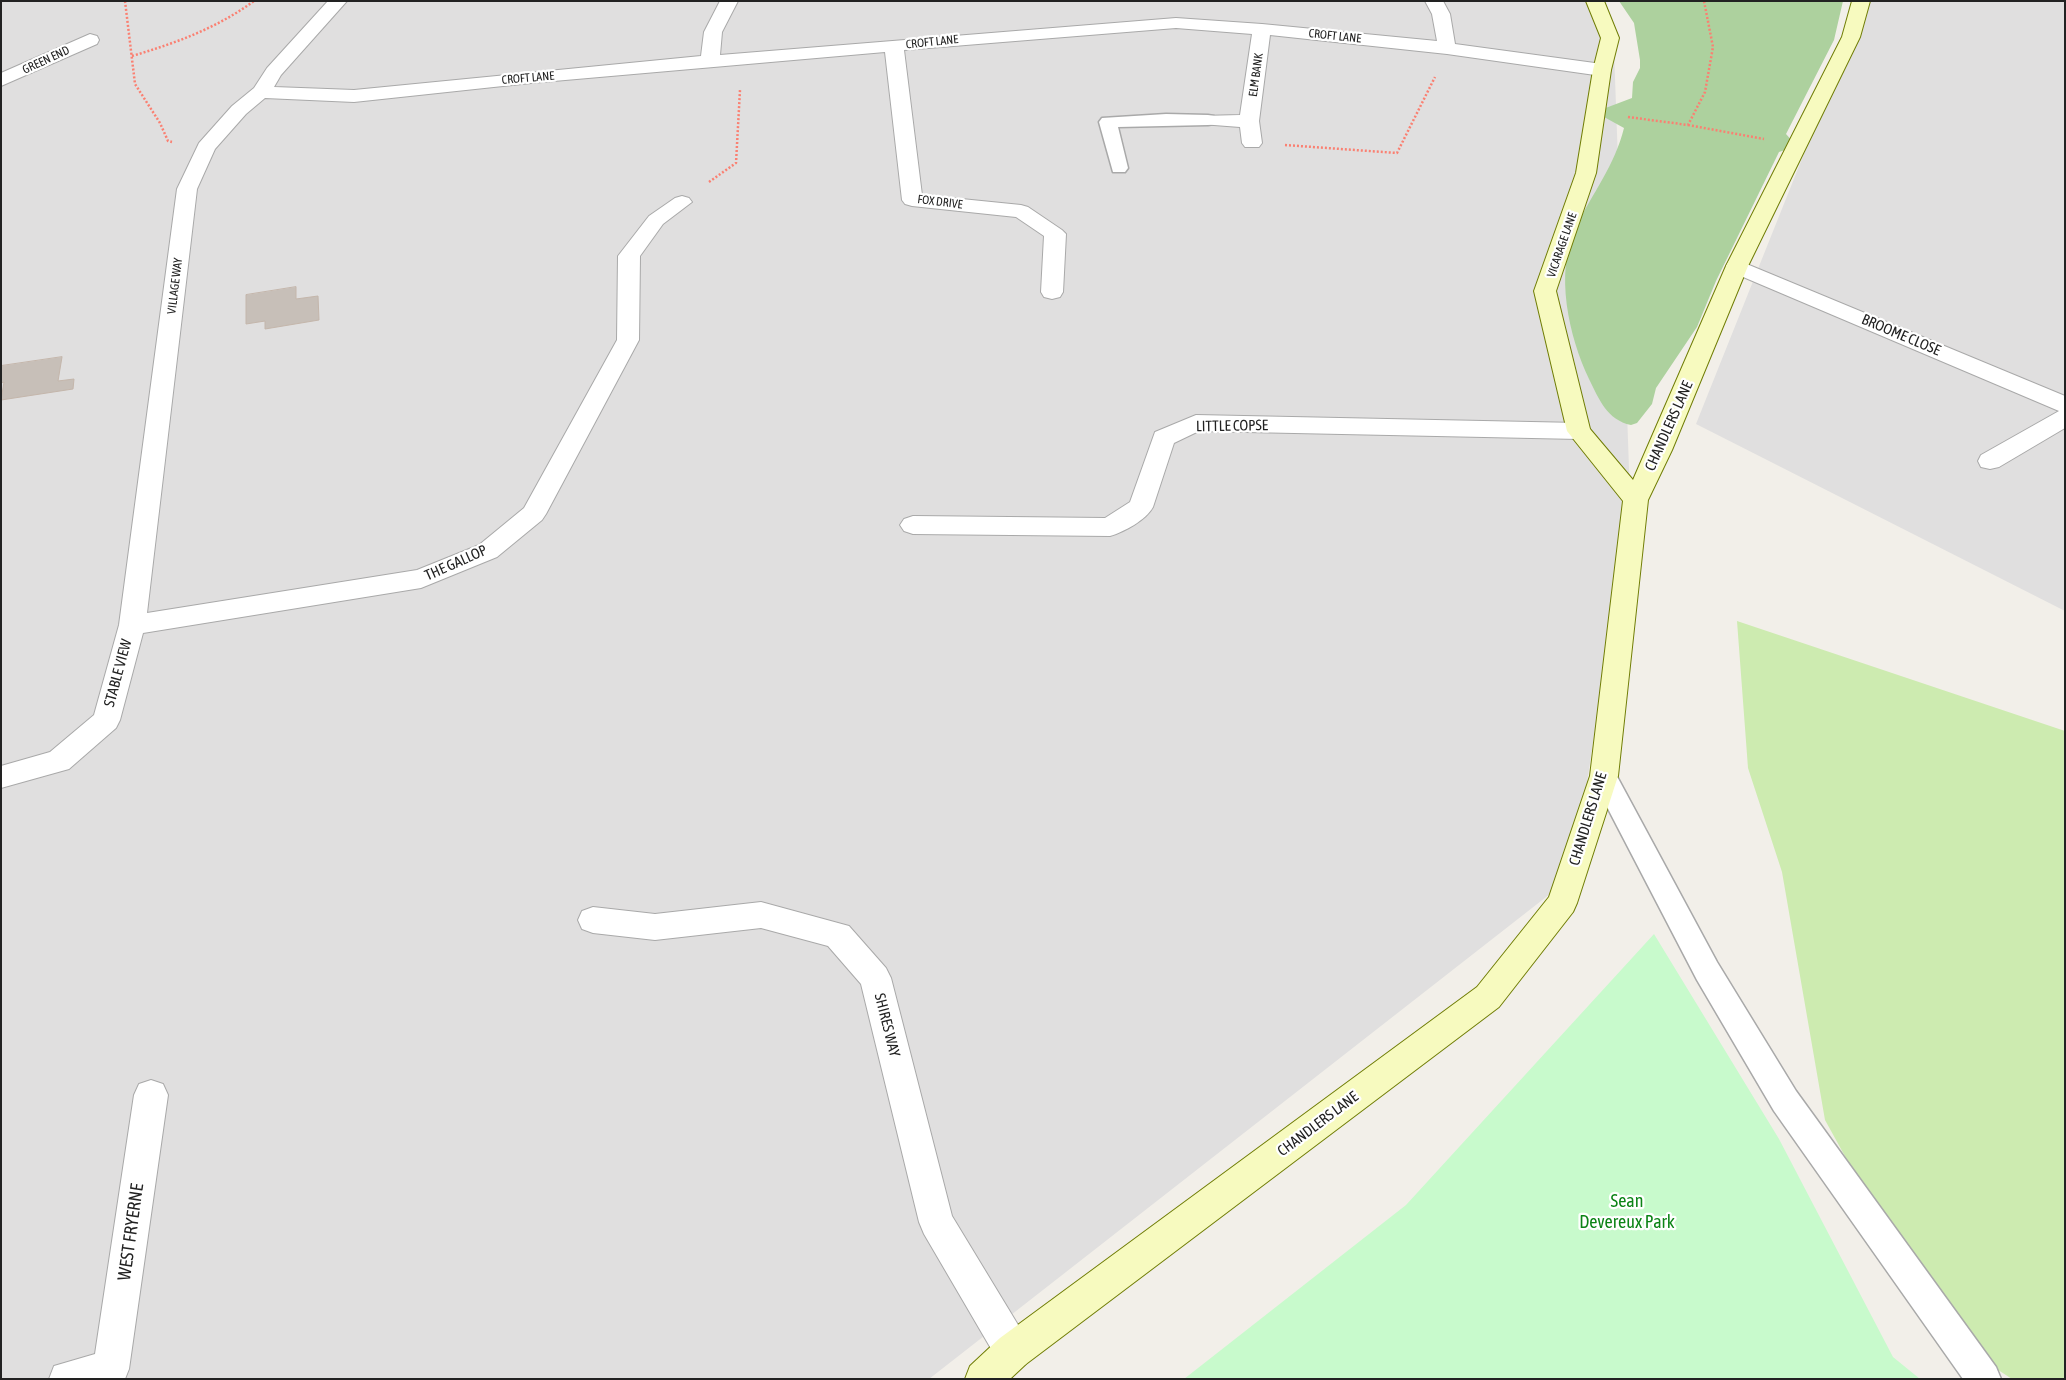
<!DOCTYPE html>
<html>
<head>
<meta charset="utf-8">
<style>
	body { margin:0 }
	#map { position:relative; width:2066px; height:1380px; overflow:hidden; background:#f2efe9; font-family:"Asap Condensed",sans-serif }
	canvas { display:block }
	.frame { position:absolute; inset:0; border:2px solid #222; pointer-events:none }
</style>
</head>
<body>
<div id="map">
<canvas width="2066" height="1380"></canvas>
<div class="frame"></div>
</div>
<script>
const ctx = document.querySelector('canvas').getContext('2d');
ctx.lineJoin = 'round';
function paint(path, color) { ctx.fillStyle = color; ctx.fill(path, 'evenodd'); }
function strokePath(path, color, width, dash) { ctx.strokeStyle = color; ctx.lineWidth = width; ctx.lineCap = dash ? 'butt' : 'round'; ctx.setLineDash(dash || []); ctx.stroke(path); }
function label(font, color, halo, rows, align = 'center') {
  ctx.font = font + ' "Asap Condensed",sans-serif'; ctx.lineWidth = 4.5; ctx.setLineDash([]); ctx.textBaseline = 'middle'; ctx.strokeStyle = halo; ctx.fillStyle = color; for (const [text, x, y, turn = 0] of rows) {
    ctx.save(); ctx.translate(x, y); ctx.rotate((+turn || 0) * Math.PI / 180); ctx.textAlign = isNaN(turn) ? turn : align; if (halo) ctx.strokeText(text, 0, 0); ctx.fillText(text, 0, 0); ctx.restore();
  }
}
const residential = new Path2D(`
	M1,1H1597L1613,22L1630,496L1573,876L929,1379H1Z
	M1865,1H2065V611L1696,424Z`);
const grass = new Path2D(`
	M1737,621L2065,731V1379H2012L1943,1334L1825,1120L1782,872L1748,768Z`);
const forest = new Path2D(`
	M1619,1H1843L1834,40L1786,134L1797,146L1779,152L1716,281L1697,327L1656,388L1652,404L1637,423L1631,425C1607,420 1599,399 1589,379C1569,337 1554,272 1576,227C1592,194 1615,165 1624,128L1595,112L1632,98L1633,82L1640,68V60L1634,23Z`);
const park = new Path2D(`
	M1654,934L1779,1139L1893,1357L1920,1379H1184L1406,1205Z`);
const building = new Path2D(`
	M296,287V299L318,296L319,320L265,329V321L246,324V295Z
	M62,357L58,381L74,379L73,389L1,400L4,382L1,383V366Z`);
const path = new Path2D(`
	M125,1L135,84L160,123L168,141L172,142
	M132,56C176,43 217,28 254,1
	M1628,117L1688,125L1705,92L1713,47L1704,1
	M1688,125L1764,139
	M1285,145L1397,153L1435,77
	M709,182L736,163L740,90`);
const lane = new Path2D(`
	M1166,114L1208,115L1214,116L1217,120L1214,124L1208,125L1118,127L1128,168L1125,172H1113L1099,122L1102,118Z
	M1604,766L1613,769L1717,962L1796,1091L1996,1367L2001,1379H1963L1774,1111L1697,980L1591,776L1595,769Z`);
const street = new Path2D(`
	M328,1H347L281,75L274,87L354,90L701,56L704,32L720,1H738L722,32L720,55L1176,18L1262,24L1437,41L1432,14L1425,1H1443L1450,14L1455,44L1602,64L1609,66L1611,70L1609,74L1602,76L1447,54L1270,35L1259,121L1262,143L1259,147H1245L1242,143L1240,127L1201,124L1198,120L1201,116L1240,115L1252,34L1176,28L904,50L922,195L1021,205L1028,207L1062,230L1066,234L1063,292L1060,297L1052,299L1044,297L1041,292L1044,236L1016,217L912,206L905,204L902,200L885,52L531,83L354,102L265,98L246,114L215,149L197,189L147,613L417,570L479,545L524,508L617,340L618,256L649,216L675,198L682,196L689,198L692,202L663,224L640,256L639,340L546,514L542,520L497,557L421,588L143,633L120,720L116,728L69,769L1,788V766L50,752L94,715L119,625L177,189L199,143L232,106L254,88L267,68Z
	M90,34L97,36L99,40L97,44L1,86V73Z
	M1737,260L2065,396V428L1999,467L1990,469L1981,467L1978,461L1981,455L2059,411L1729,271L1726,266L1729,261Z
	M1196,415L1579,423L1587,425L1591,431L1587,437L1579,439L1199,431L1174,443L1153,507C1146,520 1124,532 1110,536L913,534L904,531L900,525L904,519L913,516L1105,518L1130,502L1155,432Z
	M761,902L849,926L886,968L891,978L952,1216L1026,1338L1031,1351L1026,1364L1013,1369L1000,1364L924,1234L919,1222L861,984L828,946L761,928L655,940L593,933L582,929L578,920L582,911L593,907L655,914Z
	M151,1080L163,1084L168,1095L129,1369L125,1379H49L54,1366L95,1354L134,1095L139,1084Z`);
const secondary = new Path2D(`
	M1586,1H1604L1619,38L1611,70L1596,173L1556,291L1590,429L1633,480L1726,266L1842,37L1852,1H1870L1860,37L1748,266L1672,450L1648,500L1618,776L1577,903L1573,912L1499,1007L1026,1364L1010,1379H965L970,1366L1000,1338L1477,987L1549,897L1590,776L1623,501L1567,431L1534,291L1576,173L1593,70L1601,38Z`);
const farStreetnames = [
	["CROFT LANE",1335,36,6],
	["CROFT LANE",932,42,-6],
	["GREEN END",46,60,-25],
	["ELM BANK",1256,75,-82],
	["CROFT LANE",528,78,-5],
	["FOX DRIVE",940,202,7],
	["VICARAGE LANE",1562,245,-71],
	["VILLAGE WAY",175,286,-83]
];
const streetNames = [
	["BROOME CLOSE",1901,335,23],
	["LITTLE COPSE",1232,426,-1],
	["CHANDLERS LANE",1669,426,-66],
	["THE GALLOP",456,563,-24],
	["STABLE VIEW",118,673,-75],
	["CHANDLERS LANE",1588,819,-73],
	["SHIRES WAY",887,1025,76],
	["CHANDLERS LANE",1318,1124,-37]
];
const nearParknames = [
	["Sean",1627,1201],
	["Devereux Park",1627,1222]
];
const nearStreetnames = [
	["WEST FRYERNE",131,1232,-82]
];
paint(residential, '#e0dfdf');
paint(grass, '#cdebb0');
paint(forest, '#add19e');
paint(park, '#c8facc');
paint(building, '#c7bfb8');
strokePath(building, '#c4b6ab', 1);
strokePath(lane, '#a9a9a9', 3);
strokePath(street, '#a9a9a9', 2);
strokePath(secondary, '#707d05', 2);
strokePath(path, '#fa8072', 2.5, [2, 2]);
paint(lane, '#fff');
paint(street, '#fff');
paint(secondary, '#f7fabf');
label('12px', '#222', '#fff', farStreetnames);
label('15px', '#222', '#fff', streetNames);
label('18px', '#0c8416', '#fff', nearParknames);
label('18px', '#222', '#fff', nearStreetnames);
</script>
</body>
</html>
